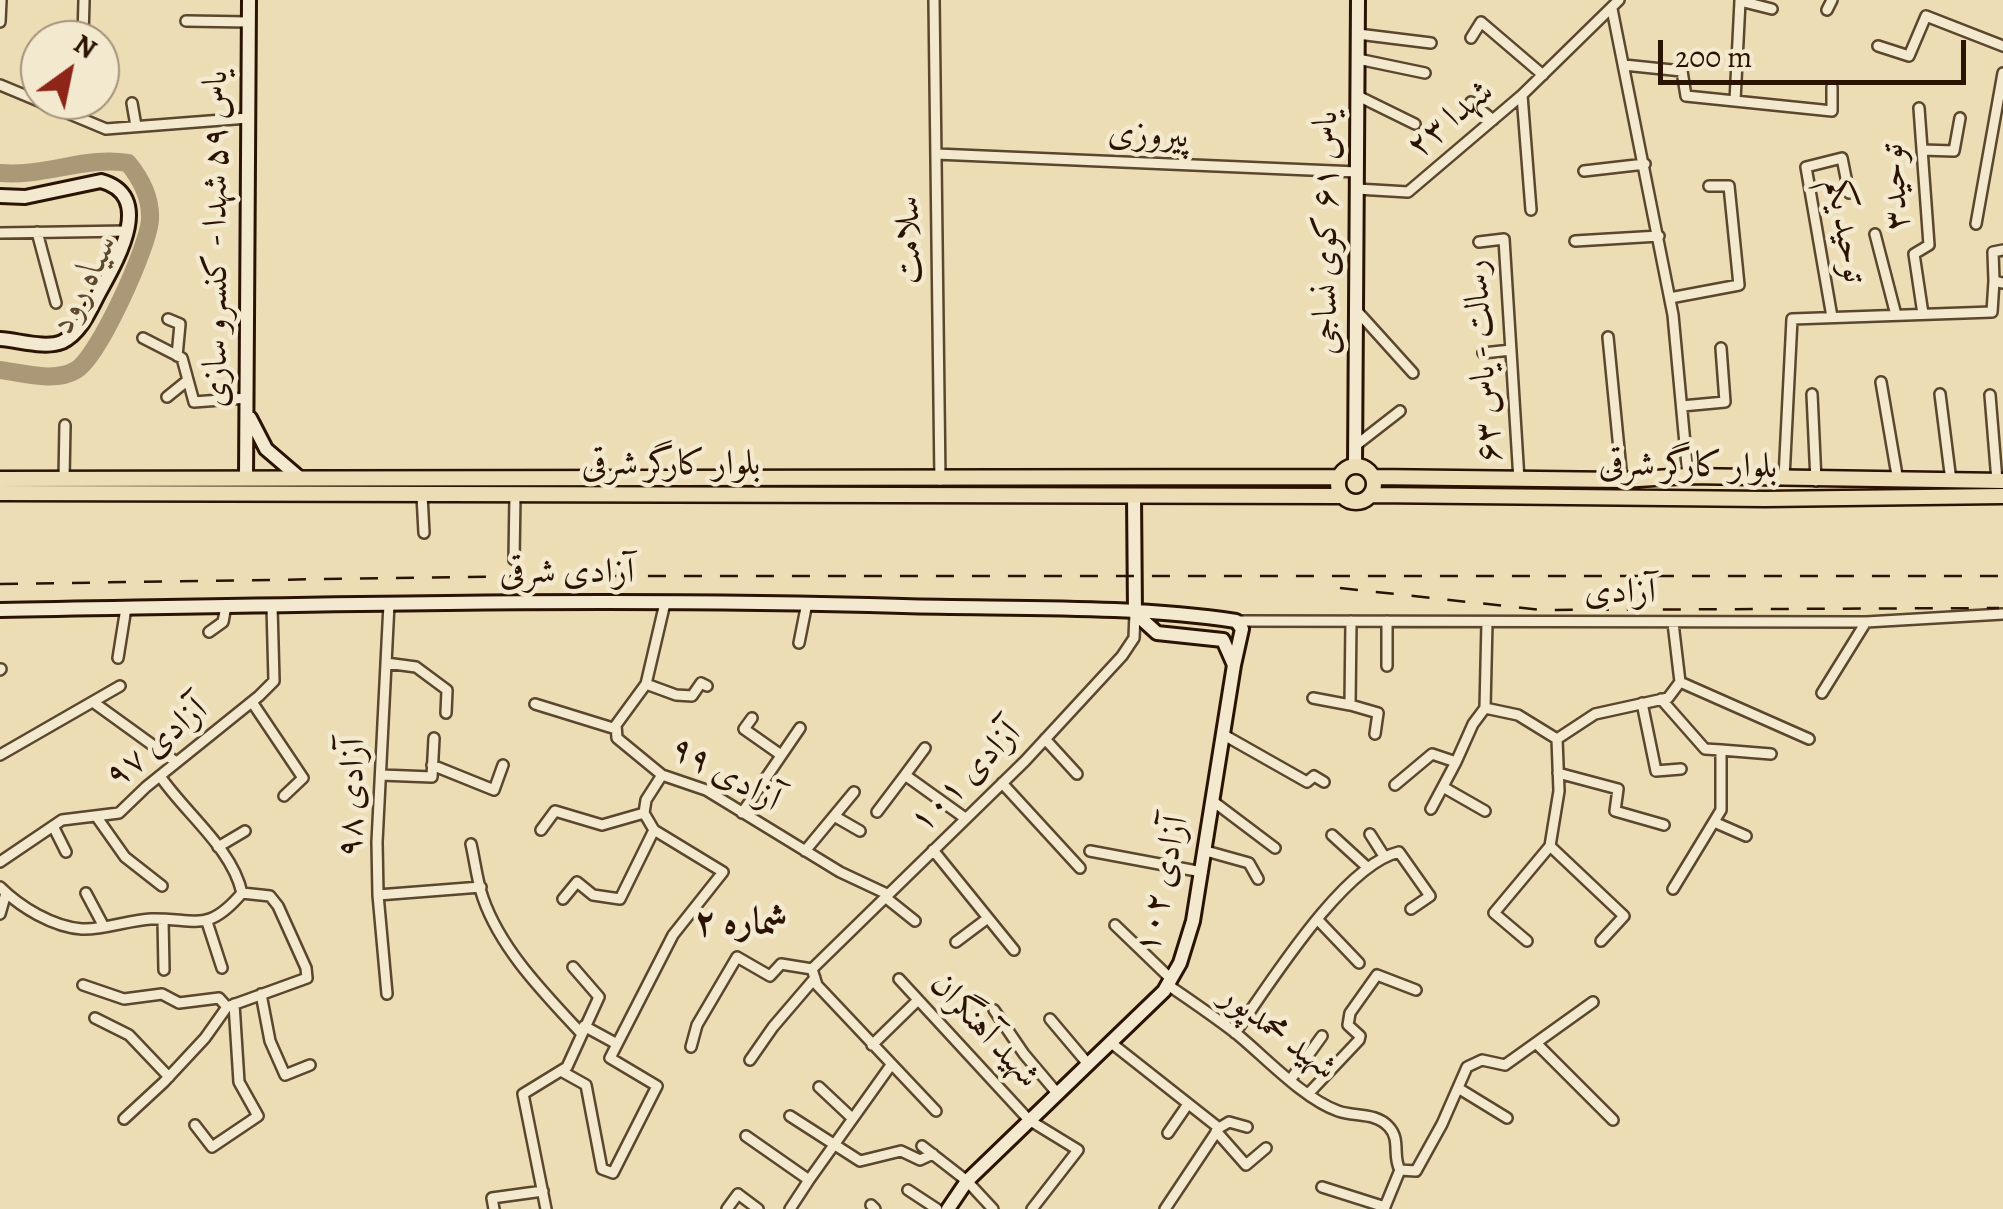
<!DOCTYPE html>
<html>
<head>
<meta charset="utf-8">
<style>
	body { margin:0 }
	#map { position:relative; width:2003px; height:1209px; overflow:hidden; background:#ecddb4; font-family:Alegreya,serif }
	canvas { display:block }
	.north { position:absolute; left:20px; top:20px; width:100px; height:100px; box-sizing:border-box; background:#f3e9ce; border:2px solid #a3937c; border-radius:50%; rotate:33deg; font-size:28px; font-weight:700; line-height:40px; text-align:center; color:#2b1301 }
	.north::after { content:''; display:block; margin:auto; width:35px; height:45px; background:#8f2418; clip-path:polygon(50% 0,100% 100%,50% 72%,0 100%) }
	.scale { position:absolute; left:1658px; top:40px; width:308px; height:45px; box-sizing:border-box; border:5px solid #2b1301; border-top:0; padding-left:12px; font-size:30px; line-height:35px; white-space:nowrap; color:#2b1301; -webkit-text-stroke:8px #f3e9ce; paint-order:stroke }
</style>
</head>
<body>
<div id="map">
<canvas width="2003" height="1209"></canvas>
<div class="north">N</div>
<div class="scale">200 m</div>
</div>
<script>
const ctx = document.querySelector('canvas').getContext('2d');
ctx.lineJoin = 'round';
function strokePath(path, color, width, dash) { ctx.strokeStyle = color; ctx.lineWidth = width; ctx.lineCap = dash ? 'butt' : 'round'; ctx.setLineDash(dash || []); ctx.stroke(path); }
function label(font, color, halo, rows, align = 'center') {
  ctx.font = font + ' Alegreya,Amiri,serif'; ctx.lineWidth = 9; ctx.setLineDash([]); ctx.textBaseline = 'middle'; ctx.strokeStyle = halo; ctx.fillStyle = color; for (const [text, x, y, turn = 0] of rows) {
    ctx.save(); ctx.translate(x, y); ctx.rotate((+turn || 0) * Math.PI / 180); ctx.textAlign = isNaN(turn) ? turn : align; if (halo) ctx.strokeText(text, 0, 0); ctx.fillText(text, 0, 0); ctx.restore();
  }
}
const river = new Path2D(`
	M0,173C44,177 85,156 128,163C141,179 151,198 150,219C149,246 98,358 76,370C55,383 23,373 0,370`);
const street = new Path2D(`
	M934,0L940,480
	M1612,9L1673,315L1688,476
	M1827,10L1832,0
	M186,21L249,22
	M0,22L1,0
	M1358,34L1431,43
	M83,38L84,0
	M1471,38L1481,22L1543,75
	M1878,46L1909,56L1926,16L2003,46
	M1358,59L1425,73
	M1624,65L1682,71L1686,96L1832,111V87
	M0,85L106,129L248,118
	M1522,95L1531,210
	M1358,96L1415,124
	M1735,101L1740,1L1772,9
	M1471,102L1493,120
	M132,103L136,126
	M1919,108L1929,245L1914,254L1923,314
	M1922,150L1954,151L1960,118
	M936,154L1357,172
	M1584,171L1645,164
	M1357,189L1408,192L1522,95L1619,0
	M1976,224L2003,73
	M37,232L56,303
	M0,233L128,231
	M1875,234L1896,315
	M1575,241L1659,236
	M1479,242L1504,239L1519,480
	M1994,281L1993,252L2003,250
	M1670,298L1739,285L1729,186H1709
	M1357,311L1413,373
	M1832,317L1806,167L1842,158L1849,193
	M168,319L180,324L177,356
	M1608,337L1622,480
	M143,338L182,358L194,402L247,398
	M1483,353L1511,350
	M1881,382L1898,481
	M1812,394L1816,481
	M1940,394L1951,481
	M1990,395L1997,481
	M167,397L188,380
	M1682,406L1725,402L1721,348
	M1355,446L1400,411
	M1784,478L1792,319L1992,312L1994,281L2003,283
	M64,479L65,425
	M422,495L424,533
	M514,560L515,495
	M665,603L646,684L616,725L617,738L662,775L706,790L840,872L887,894
	M1236,621L1866,622L2003,614
	M1387,621V666
	M1487,622L1485,708L1518,715L1557,739L1559,791L1550,846L1624,916L1601,941
	M209,632L223,622L226,606
	M799,643L807,603
	M118,658L126,608
	M386,663L416,667L447,690L446,713
	M0,670L1,669
	M1680,682L1809,739
	M646,684L676,695L692,696L701,683L707,686
	M1822,693L1866,622
	M1313,698L1350,705L1351,621
	M1661,699L1705,749L1721,750
	M93,702L176,762
	M252,702L303,778L284,796
	M1642,703L1656,771L1681,769
	M535,704L616,729
	M1347,704L1378,713L1375,734
	M752,718L744,729L781,755
	M1224,735L1307,782L1314,776L1324,782
	M1045,739L1077,774
	M1557,739L1595,714L1668,698L1680,682L1673,623
	M925,748L905,775L965,818
	M0,755L120,686
	M432,765L494,790L503,765
	M1558,773L1618,789L1615,811L1664,825
	M381,775L432,777L434,738
	M1002,783L1080,868
	M1395,785L1432,754L1456,762L1473,724L1485,708
	M1443,787L1485,811
	M1214,802L1275,848
	M1431,809L1456,762
	M877,812L905,775
	M742,813L800,728
	M96,816L125,857L162,886
	M834,816L860,831
	M1714,822L1746,836
	M53,826L66,852
	M541,830L555,811L602,825L644,813
	M1370,834L1384,856
	M1332,835L1367,867
	M471,844C475,861 477,881 483,898C501,950 545,994 581,1033
	M218,847L245,831
	M933,850L1014,950
	M805,851L854,792
	M1090,851L1202,872
	M1206,851L1249,863L1258,879
	M0,862L62,820L119,813L146,787L259,696L274,681L272,606
	M0,887C20,907 53,927 82,929C104,930 129,920 151,919C196,918 207,934 242,893C232,848 185,813 160,776
	M1673,889L1721,810V750L1771,754
	M86,893L103,925
	M378,895L481,887
	M885,897L915,921
	M563,899L577,882L593,895L620,899L654,830
	M0,914L6,893
	M163,920L164,970
	M1318,920L1359,963
	M207,922L222,968
	M1115,925L1171,979
	M1527,941L1494,913L1550,846
	M956,942L988,918
	M812,969L1025,761L1122,656L1134,638L1135,613
	M812,969L817,985L936,1111
	M899,979L1029,1120L1078,1150L1032,1209
	M83,985L124,999L162,994L179,1003L219,998L227,1007
	M1168,985C1191,1001 1215,1017 1238,1035C1266,1058 1304,1099 1338,1111C1354,1117 1376,1112 1389,1127C1401,1140 1392,1156 1400,1170L1416,1171L1442,1124L1467,1067L1482,1060L1505,1065L1593,1002
	M261,994L270,1041L285,1075L310,1065
	M387,994L378,895L377,842L389,604
	M994,1010L1024,1054L1057,1093
	M95,1018L129,1035L169,1077
	M1050,1019L1088,1064
	M584,1026L617,1044
	M1235,1033C1269,985 1343,865 1399,852L1430,896L1411,909
	M1110,1042L1219,1128
	M1536,1043L1613,1120
	M872,1045L918,1000
	M691,1047L697,1025L737,957L770,976L781,964L812,969
	M750,1060L773,1027L815,978
	M561,1071L586,1085L602,1169L613,1173L657,1086L610,1058L673,935L723,872L654,830L644,813L646,800L662,775
	M1291,1079L1322,1036
	M819,1087L852,1118
	M1458,1088L1507,1118
	M1309,1093L1359,1040L1360,1036L1348,1025L1350,1013L1377,975L1416,990
	M790,1116L860,1161L901,1151L920,1160L933,1154
	M124,1119L164,1082L205,1038L227,1007L307,978L306,968L278,906L270,896L242,893
	M195,1125L212,1147L258,1116L239,1082L234,1004
	M1219,1128L1229,1122L1247,1127
	M1216,1131L1246,1165L1266,1148
	M1168,1133L1188,1104
	M746,1136L809,1180L790,1209
	M922,1146L967,1181L993,1209
	M809,1180L891,1065
	M1322,1187L1385,1207
	M908,1190L937,1209
	M871,1205L875,1209
	M494,1209L492,1198L543,1191
	M546,1209L523,1094L567,1067L599,997L573,967
	M727,1209L738,1194L758,1209
	M1165,1209L1219,1128
	M1384,1209L1400,1170`);
const secondary = new Path2D(`
	M0,196L25,197L101,181C156,196 116,262 99,293C90,310 81,333 62,342C45,349 18,340 0,339
	M250,418L266,449L301,479
	M1355,466L1358,0
	M246,479L249,0
	M1134,495L1135,613
	M0,610C301,605 602,597 903,606C1011,609 1130,605 1236,621L1242,629L1234,665L1193,921L1180,963L1164,991L967,1181L948,1209
	M1135,613L1157,633L1223,640L1234,665`);
const primary = new Path2D(`
	M1338 484a18 18 0 1 1 36 0a18 18 0 1 1-36 0Z
	M1373,477L1622,480L1688,476L2003,481
	M0,479L1339,477
	M0,493L1342,496
	M1372,495L1765,499L2003,496`);
const rail = new Path2D(`
	M0,584L528,576H2003
	M1340,588L1542,610L1999,608`);
const streetNames = [
	["شهدا ۲۳",1451,120,-40],
	["پیروزی",1148,136,3],
	["توحید۳",1896,187,-94],
	["توحید یکم",1845,231,80],
	["یاس ۶۱ کوی نساجی",1327,233,-90],
	["یاس ۵۹ شهدا - کنسرو سازی",217,239,-90],
	["سلامت",910,240,-91],
	["رسالت - یاس ۶۳",1484,361,-94],
	["بلوار کارگر شرقی",671,465],
	["بلوار کارگر شرقی",1688,467,1],
	["آزادی شرقی",567,573],
	["آزادی",1620,593],
	["آزادی ۹۷",157,744,-39],
	["آزادی ٩٩",725,775,29],
	["آزادی ۱۰۱",966,778,-45],
	["آزادی ۹۸",353,798,-88],
	["آزادی ۱۰۲",1163,885,-77],
	["شهید آهنگران",984,1031,47],
	["شهید محمدپور",1278,1033,37]
];
const waterNames = [
	["سیاه رود",85,284,-63]
];
const neighbourhoodNames = [
	["شماره ۲",741,924]
];
strokePath(river, '#aa9877', 18);
strokePath(street, '#5b462e', 14);
strokePath(secondary, '#2b1301', 18);
strokePath(primary, '#2b1301', 19);
strokePath(street, '#f3e9ce', 9);
strokePath(secondary, '#f3e9ce', 12);
strokePath(primary, '#ecddb4', 14);
strokePath(rail, '#2b1301', 2.5, [18, 18]);
label('35px', '#2b1301', '#f3e9ce', streetNames);
label('italic 38px', '#5e4830', '#f3e9ce', waterNames);
label('bold 38px', '#2b1301', '#f3e9ce', neighbourhoodNames);
</script>
</body>
</html>
